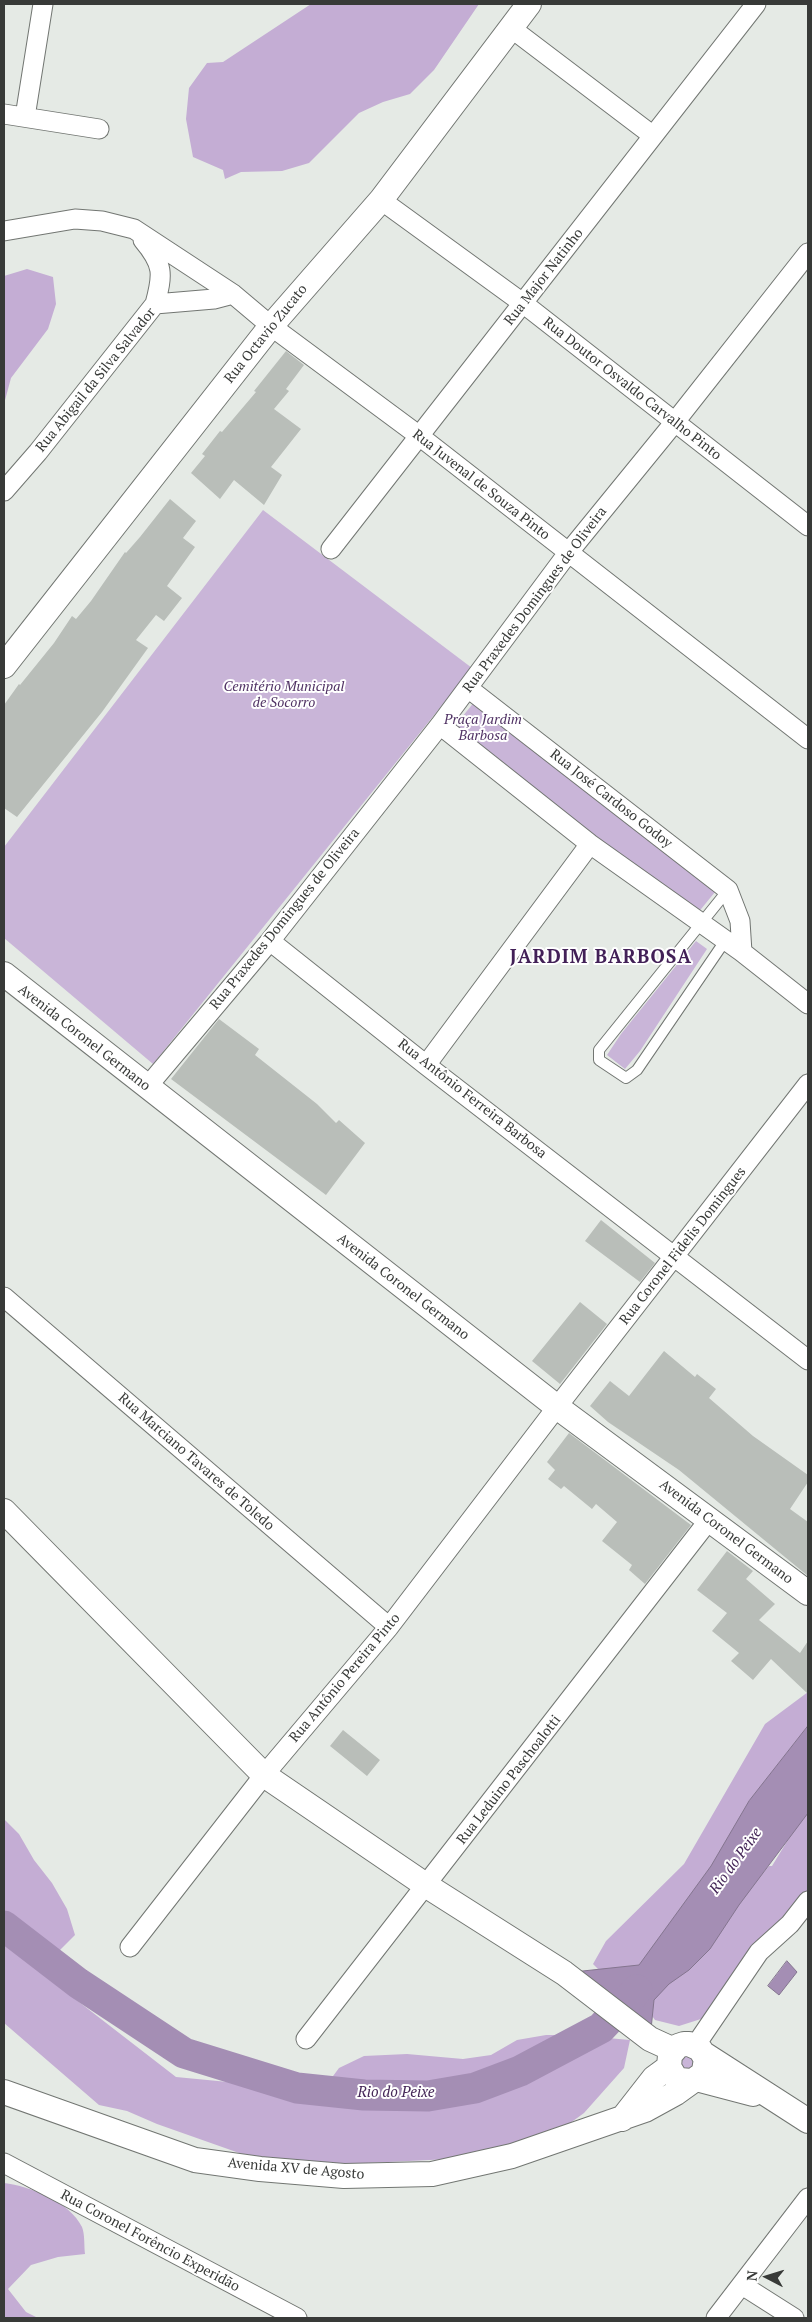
<!DOCTYPE html>
<html>
<head>
<meta charset="utf-8">
<style>
	body { margin:0 }
	#map { position:relative; width:812px; height:2322px; overflow:hidden; background:#e5eae5; font-family:"PT Serif",serif }
	canvas { display:block }
	.frame { position:absolute; inset:0; border:5px solid #383a38; pointer-events:none }
	.north { position:absolute; left:742px; top:2252px; width:50px; height:50px; -webkit-text-stroke:4px #fff; paint-order:stroke; rotate:275deg; font-size:14px; font-weight:700; line-height:20px; text-align:center; color:#383a38 }
	.north::after { content:''; display:block; margin:auto; width:18px; height:22px; background:#383a38; clip-path:polygon(50% 0,100% 100%,50% 72%,0 100%) }
</style>
</head>
<body>
<div id="map">
<canvas width="812" height="2322"></canvas>
<div class="frame"></div>
<div class="north">N</div>
</div>
<script>
const ctx = document.querySelector('canvas').getContext('2d');
ctx.lineJoin = 'round';
function paint(path, color) { ctx.fillStyle = color; ctx.fill(path, 'evenodd'); }
function strokePath(path, color, width, dash) { ctx.strokeStyle = color; ctx.lineWidth = width; ctx.lineCap = dash ? 'butt' : 'round'; ctx.setLineDash(dash || []); ctx.stroke(path); }
function label(font, color, halo, rows, align = 'center') {
  ctx.font = font + ' "PT Serif",serif'; ctx.lineWidth = 4; ctx.setLineDash([]); ctx.textBaseline = 'middle'; ctx.strokeStyle = halo; ctx.fillStyle = color; for (const [text, x, y, turn = 0] of rows) {
    ctx.save(); ctx.translate(x, y); ctx.rotate((+turn || 0) * Math.PI / 180); ctx.textAlign = isNaN(turn) ? turn : align; if (halo) ctx.strokeText(text, 0, 0); ctx.fillText(text, 0, 0); ctx.restore();
  }
}
const green = new Path2D(`
	M263,510L472,668L153,1064L4,938V847Z
	M475,701L715,892L697,914L454,727Z
	M696,941L707,949L640,1051L625,1069L607,1055L621,1034Z
	M686,2053L697,2063L687,2073L677,2062Z`);
const forest = new Path2D(`
	M311,4H479L434,70L410,94L383,102L359,113L309,163L282,171L241,172L225,179L223,170L193,157L186,119L189,88L207,63L223,62Z
	M27,269L53,277L56,304L48,329L11,378L4,404V276Z
	M808,1692V1746L630,1985L613,1984L593,1964L606,1941L684,1864L765,1724Z
	M808,1807V1907L704,2018L679,2026L655,2020L645,2006L769,1866H772Z
	M4,1819L19,1834L34,1860L52,1883L67,1909L75,1935L56,1954L28,1951L4,1924Z
	M4,1944L176,2077L322,2091L339,2068L364,2056L407,2054L463,2059L491,2055L517,2040L546,2035H574L630,2040L624,2068L584,2113L562,2129L471,2158L326,2165L273,2160L242,2154L157,2124L127,2111L99,2105L4,2023Z
	M4,2183C30,2186 70,2202 82,2227C85,2234 84,2247 85,2254L58,2257L31,2265L8,2289L26,2312L38,2318H4Z`);
const water = new Path2D(`
	M808,1726V1813L739,1905L710,1949L689,1970L669,1984L654,2000L650,2039L564,1973L639,1965L711,1866L749,1801Z
	M787,1961L797,1972L779,1995L768,1986Z`);
const river = new Path2D(`
	M4,1926L78,1983L184,2053L297,2088L364,2095L428,2096L475,2088L520,2071L601,2028L637,1990`);
const building = new Path2D(`
	M286,351L304,365L286,389L289,391L274,409L301,429L271,467L282,475L264,505L234,480L220,499L191,473L205,456L202,454L220,431L222,432L256,392L254,391Z
	M170,499L196,521L183,538L195,547L167,586L182,598L164,621L156,615L136,640L148,648L102,712L17,817L4,808V705L19,684L20,685L54,643L72,616L76,619L91,601L125,552L126,553L140,537Z
	M219,1019L259,1049L255,1055L317,1104L336,1123L339,1120L365,1143L326,1195L171,1079Z
	M601,1220L655,1263L640,1282L585,1241Z
	M580,1302L607,1324L560,1384L532,1361Z
	M664,1351L695,1377L697,1374L716,1389L709,1398L753,1436L808,1475V1482L790,1509L808,1522V1576L679,1470L608,1422L590,1406L610,1381L629,1396Z
	M569,1433L691,1525L645,1584L629,1570L632,1565L602,1541L617,1522L596,1504L592,1509L564,1486L561,1489L548,1479L555,1470L547,1462Z
	M727,1551L753,1571L746,1579L775,1604L759,1620L800,1653L808,1641V1694L771,1659L753,1680L731,1661L739,1653L712,1631L727,1613L697,1590Z
	M343,1730L380,1760L367,1776L330,1746Z`);
const service = new Path2D(`
	M727,938L637,1070L626,1078L599,1060V1050L728,890`);
const minor = new Path2D(`
	M511,28L652,135
	M4,114L99,129
	M25,117L43,4
	M381,200L524,304L808,526
	M4,231L75,219L102,221L134,229L233,294L271,326L418,435L808,739
	M143,240C164,265 163,274 155,304
	M4,491L38,452L155,304L214,299L233,294
	M331,549L756,4
	M468,688L728,890L740,921L742,952
	M440,725L590,844L742,952L808,1004
	M270,941L426,1065L808,1360
	M426,1065L590,844
	M147,1087L270,941L440,725L568,553L674,423L808,253
	M4,1297L389,1627
	M130,1947L264,1775L389,1627L557,1407L808,1084
	M306,2039L709,1520
	M695,2046L759,1952L790,1924L808,1901
	M4,2163L297,2318
	M742,2285L794,2318
	M716,2318L808,2198`);
const tertiary = new Path2D(`
	M4,666L271,326L381,200L529,4
	M4,974L557,1407L808,1593
	M4,1511L264,1775L427,1886L564,1973L650,2039L674,2050
	M704,2054L808,2121
	M696,2079L753,2094
	M4,2092L195,2160L260,2169L344,2176L432,2174L512,2156L645,2110L676,2093L701,2075L704,2071L706,2059L700,2049L689,2044H684L678,2046L670,2055L669,2067L675,2077L680,2080L691,2081
	M622,2119L654,2078L669,2067`);
const streetNames = [
	["Rua Major Natinho",544,277,-52],
	["Rua Octavio Zucato",266,334,-51],
	["Rua Abigail da Silva Salvador",96,380,-51],
	["Rua Doutor Osvaldo Carvalho Pinto",632,389,38],
	["Rua Juvenal de Souza Pinto",481,485,38],
	["Rua Praxedes Domingues de Oliveira",535,600,-53],
	["Rua José Cardoso Godoy",611,799,38],
	["Rua Praxedes Domingues de Oliveira",285,919,-51],
	["Avenida Coronel Germano",84,1038,38],
	["Rua Antônio Ferreira Barbosa",472,1099,38],
	["Rua Coronel Fidelis Domingues",683,1246,-52],
	["Avenida Coronel Germano",403,1287,38],
	["Rua Marciano Tavares de Toledo",196,1462,41],
	["Avenida Coronel Germano",726,1532,37],
	["Rua Antônio Pereira Pinto",345,1678,-50],
	["Rua Leduino Paschoalotti",509,1780,-52],
	["Avenida XV de Agosto",296,2169,5],
	["Rua Coronel Forêncio Experidão",150,2241,28]
];
const parkNames = [
	["Cemitério Municipal",284,687],
	["de Socorro",284,703],
	["Praça Jardim",483,720],
	["Barbosa",483,736]
];
const waterNames = [
	["Rio do Peixe",736,1861,-54],
	["Rio do Peixe",396,2093]
];
const districtNames = [
	["JARDIM BARBOSA",601,958]
];
paint(green, '#c9b5d8');
paint(forest, '#c4add4');
paint(water, '#a48eb4');
strokePath(water, '#84758f', 1);
strokePath(river, '#a48eb4', 31);
paint(building, '#b9beb9');
strokePath(service, '#727672', 12);
strokePath(minor, '#727672', 21);
strokePath(tertiary, '#727672', 26);
strokePath(service, '#fff', 10);
strokePath(minor, '#fff', 19);
strokePath(tertiary, '#fff', 24);
label('14px', '#383a38', '#fff', streetNames);
label('italic 14px', '#503264', '#fff', parkNames);
label('italic 15px', '#452758', '#fff', waterNames);
ctx.letterSpacing = '1px';
label('bold 19px', '#422057', '#fff', districtNames);
ctx.letterSpacing = '0px';
</script>
</body>
</html>
